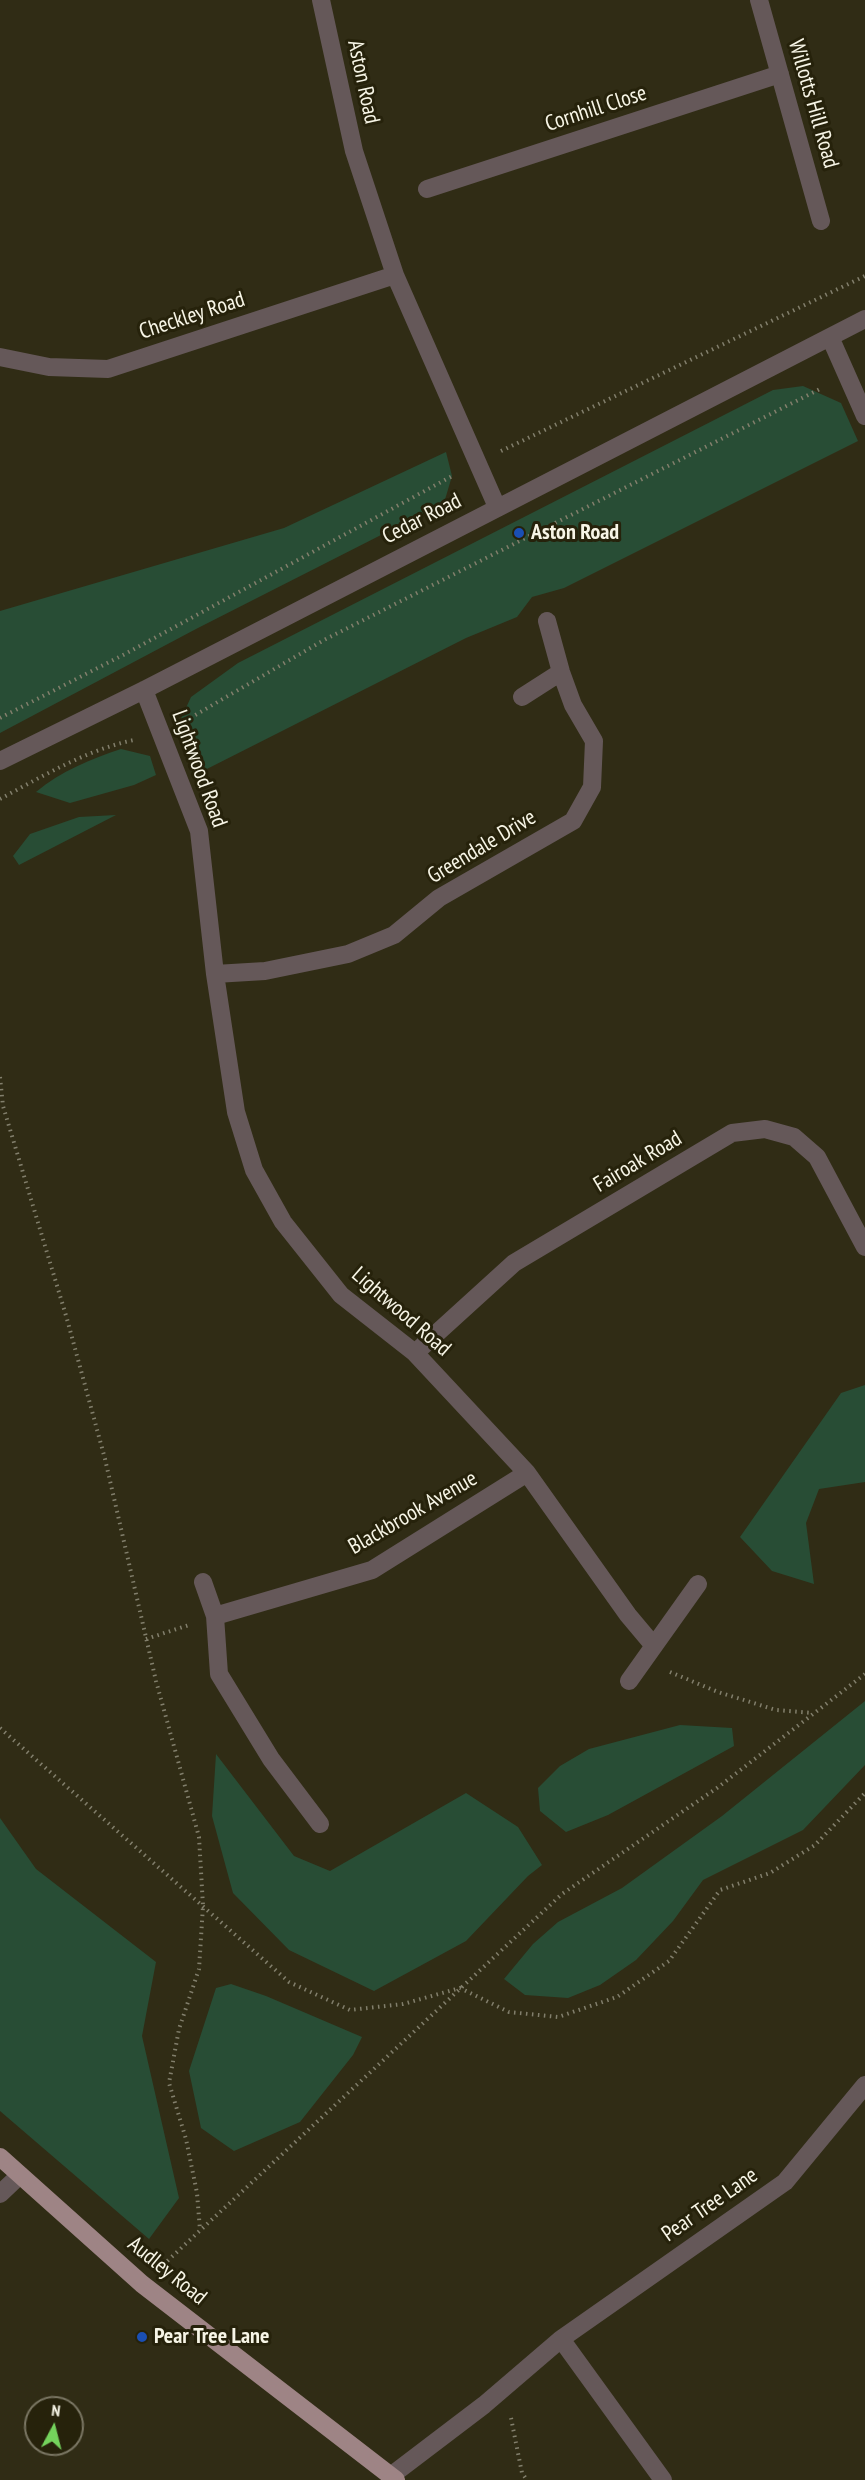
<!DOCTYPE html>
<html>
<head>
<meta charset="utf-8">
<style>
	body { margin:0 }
	#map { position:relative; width:865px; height:2480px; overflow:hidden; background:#302c15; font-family:"PT Sans Narrow",sans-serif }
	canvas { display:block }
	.north { position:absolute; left:24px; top:2396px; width:60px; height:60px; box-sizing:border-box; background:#26220b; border:2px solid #7a7663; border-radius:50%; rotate:7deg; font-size:16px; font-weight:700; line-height:24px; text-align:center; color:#f7f5e6 }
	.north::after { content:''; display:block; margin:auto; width:21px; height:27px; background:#74d25c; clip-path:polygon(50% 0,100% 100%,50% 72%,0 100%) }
</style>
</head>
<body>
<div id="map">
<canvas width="865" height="2480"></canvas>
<div class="north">N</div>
</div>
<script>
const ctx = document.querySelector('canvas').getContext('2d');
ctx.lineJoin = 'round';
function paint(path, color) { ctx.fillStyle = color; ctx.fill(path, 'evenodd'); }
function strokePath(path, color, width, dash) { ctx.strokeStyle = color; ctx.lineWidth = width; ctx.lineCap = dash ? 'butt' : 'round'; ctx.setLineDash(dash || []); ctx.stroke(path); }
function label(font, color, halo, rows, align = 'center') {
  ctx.font = font + ' "PT Sans Narrow",sans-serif'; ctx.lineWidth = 6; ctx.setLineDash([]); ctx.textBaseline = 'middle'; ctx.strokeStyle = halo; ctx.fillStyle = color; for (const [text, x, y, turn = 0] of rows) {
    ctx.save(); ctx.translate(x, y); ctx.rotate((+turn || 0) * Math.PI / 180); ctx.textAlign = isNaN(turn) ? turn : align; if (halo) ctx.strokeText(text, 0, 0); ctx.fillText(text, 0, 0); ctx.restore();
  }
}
const green = new Path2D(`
	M803,386L841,403L858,441L564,588L532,597L517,617L466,638L193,776L178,725L191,697L238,663L773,390Z
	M446,452L452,476L444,503L196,629L0,733V611L284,528Z
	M121,749L150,756L156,775L134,785L70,803L36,792C61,771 91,759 121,749Z
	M116,815L19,865L13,856L30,834L79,817Z
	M865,1385V1482L819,1489L806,1523L814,1584L772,1571L740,1537L841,1393Z
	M865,1701V1765L803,1830L703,1880L673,1921L636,1960L600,1985L568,1998L525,1995L504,1979L533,1944L558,1922L622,1888L722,1816Z
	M680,1725L732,1728L734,1746L608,1815L566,1832L540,1811L538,1788L560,1766L589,1749Z
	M216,1754L294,1856L330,1871L466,1793L518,1827L542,1865L528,1876L466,1941L374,1991L289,1950L233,1893L212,1816Z
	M0,1818L36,1869L156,1962L142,2036L179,2198L149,2239L0,2111Z
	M231,1984L266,1996L362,2037L353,2055L300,2122L234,2151L201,2128L189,2071L216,1988Z`);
const path = new Path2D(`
	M501,451L865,276
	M0,718L125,654L454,475
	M185,721L324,640L822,388
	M0,799C43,776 86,750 134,740
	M0,1077L3,1106L67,1319L105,1459L156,1681L199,1837L203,1906L199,1969L179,2029L169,2083L186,2139L197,2193L200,2230
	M146,1639L189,1625
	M670,1672L718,1692L776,1710L813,1713
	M0,1728L289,1982L350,2010L403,2004L460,1988L509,2012L558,2017L617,1997L669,1961L720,1890L770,1873L815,1845L865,1793
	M163,2265L562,1894L717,1788L865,1674
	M511,2418L522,2473L527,2480`);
const minor = new Path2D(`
	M321,0L354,151L395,275L497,507
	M759,0L821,221
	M427,189L780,74
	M830,337L865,416
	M0,357L49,367L108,369L395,275
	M144,690L199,831L215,974L236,1112L254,1170L283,1222L341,1295L415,1353L527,1473L628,1615L654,1646
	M522,697L561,672
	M0,761L144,690L865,319
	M215,974L265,971L348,954L394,935L439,898L573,821L592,787L594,741L573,705L561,672L547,621
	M415,1353L514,1263L732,1133L765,1129L794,1137L817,1157L865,1247
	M203,1582L215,1616L219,1674L271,1759L320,1824
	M215,1616L372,1570L527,1473
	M629,1681L698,1584
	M0,2194L20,2175
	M561,2339L663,2480
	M392,2475L484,2405L561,2339L785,2182L865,2085`);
const major = new Path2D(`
	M0,2157L142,2284L396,2480`);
const markers = [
	[519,533,6,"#1a4fb4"],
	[142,2337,6,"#1a4fb4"]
];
const streetNames = [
	["Aston Road",363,82,78],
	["Willotts Hill Road",813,104,74],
	["Cornhill Close",596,109,-18],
	["Checkley Road",192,316,-18],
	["Cedar Road",422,519,-27],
	["Lightwood Road",199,769,70],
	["Greendale Drive",482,847,-31],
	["Fairoak Road",638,1162,-31],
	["Lightwood Road",401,1312,41],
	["Blackbrook Avenue",413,1513,-30],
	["Pear Tree Lane",710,2205,-35],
	["Audley Road",167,2271,39]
];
const poiNames = [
	["Aston Road",531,533],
	["Pear Tree Lane",154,2337]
];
paint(green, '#284d35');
strokePath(path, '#827f6c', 4, [1.5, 4.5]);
strokePath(minor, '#655859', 18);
strokePath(major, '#9e8485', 18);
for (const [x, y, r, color] of markers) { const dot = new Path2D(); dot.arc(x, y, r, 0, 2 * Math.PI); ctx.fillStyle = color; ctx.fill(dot); strokePath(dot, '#26220b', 2); }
label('22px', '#f7f5e6', '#26220b', streetNames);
label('bold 22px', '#f7f5e6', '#26220b', poiNames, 'left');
</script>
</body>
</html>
